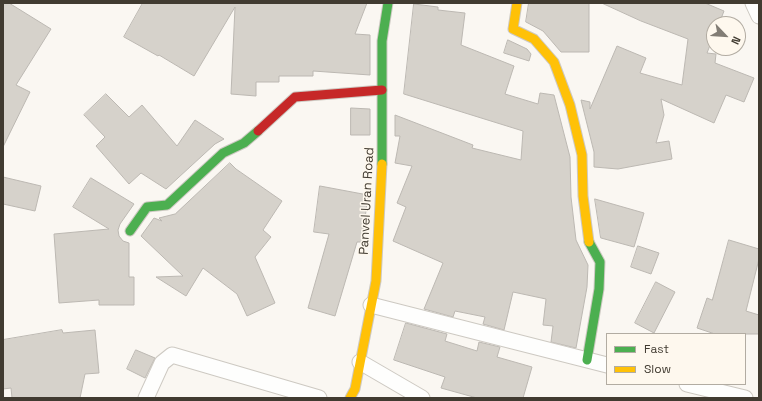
<!DOCTYPE html>
<html>
<head>
<meta charset="utf-8">
<style>
	body { margin:0 }
	#map { position:relative; width:762px; height:401px; overflow:hidden; background:#faf7f2; font-family:"Space Grotesk",sans-serif }
	canvas { display:block }
	.frame { position:absolute; inset:0; border:4px solid #413b31; pointer-events:none }
	.legend { position:absolute; left:606px; top:333px; width:140px; height:52px; box-sizing:border-box; background:#fef8ee; border:1px solid #b2aca2; margin:0; padding:5px 7px; list-style:none; font-size:12px; color:#413b31 }
	.legend li { display:flex; align-items:center; gap:8px; height:20px }
	.legend b { width:20px; border:1px solid #b2aca2 }
	.north { position:absolute; left:706px; top:16px; width:40px; height:40px; box-sizing:border-box; background:#fef8ee; border:1px solid #b2aca2; border-radius:50%; rotate:115deg; font-size:11px; font-weight:700; line-height:16px; text-align:center; color:#413b31 }
	.north::after { content:''; display:block; margin:auto; width:14px; height:18px; background:#827d75; clip-path:polygon(50% 0,100% 100%,50% 72%,0 100%) }
</style>
</head>
<body>
<div id="map">
<canvas width="762" height="401"></canvas>
<div class="frame"></div>
<ul class="legend">
<li><b style="height:5px;background:#4caf50"></b>Fast</li>
<li><b style="height:5px;background:#ffc107"></b>Slow</li>
</ul>
<div class="north">N</div>
</div>
<script>
const ctx = document.querySelector('canvas').getContext('2d');
ctx.lineJoin = 'round';
function paint(path, color) { ctx.fillStyle = color; ctx.fill(path, 'evenodd'); }
function strokePath(path, color, width, dash) { ctx.strokeStyle = color; ctx.lineWidth = width; ctx.lineCap = dash ? 'butt' : 'round'; ctx.setLineDash(dash || []); ctx.stroke(path); }
function label(font, color, halo, rows, align = 'center') {
  ctx.font = font + ' "Space Grotesk",sans-serif'; ctx.lineWidth = 3; ctx.setLineDash([]); ctx.textBaseline = 'middle'; ctx.strokeStyle = halo; ctx.fillStyle = color; for (const [text, x, y, turn = 0] of rows) {
    ctx.save(); ctx.translate(x, y); ctx.rotate((+turn || 0) * Math.PI / 180); ctx.textAlign = isNaN(turn) ? turn : align; if (halo) ctx.strokeText(text, 0, 0); ctx.fillText(text, 0, 0); ctx.restore();
  }
}
const building = new Path2D(`
	M3,3H9L51,29L16,85L30,92L3,147Z
	M143,3H367L355,34L370,35V75L313,71V76H279V82H256V96L231,94L235,7L194,76L159,55L158,56L124,37Z
	M529,3H589V52H561L543,31L526,22Z
	M602,3H705L724,11L719,24H714V35L707,53L716,54L715,63L754,78L744,102L726,95L714,123L661,99L664,115L656,143L669,141L672,159L618,169L594,167V152L581,100L590,102V109L617,46L646,58L640,73L682,85L688,39L641,21Z
	M414,4L438,7V10L465,13L461,45L514,66L505,94L538,104L540,93L554,95L570,157L571,197L576,240L588,265L587,287L576,348L551,342L553,326L543,325L546,299L513,292L504,330L483,324L485,317L455,311L453,317L424,309L443,263L393,241L406,207L397,203L412,166L395,163L400,136H395V115L473,145L472,148L521,160L523,131L404,94Z
	M508,40L527,49L531,54L529,61L504,53Z
	M106,94L129,117L142,105L177,146L195,120L224,139L215,144L166,189L141,173L129,184L96,146L105,137L84,115Z
	M351,108L370,109V135H351Z
	M230,163L236,169L282,201L263,230L271,237L255,257L275,303L247,316L237,294L203,268L186,296L156,277L183,276L141,236L154,218L162,221L159,218L175,214Z
	M3,177L41,186L35,211L3,204Z
	M91,178L134,204L120,224L118,230L119,236L123,241L129,243V277H134V305H99V300L59,303L54,234L109,229L73,207Z
	M320,186L368,195L362,242H357L335,316L308,308L329,234L314,232Z
	M595,199L644,213L634,247L601,238Z
	M729,240L759,249V259L746,311L759,315V334H715L697,328L707,298L712,300Z
	M638,246L659,253L651,274L631,267Z
	M656,282L675,292L654,333L635,323Z
	M406,323L447,334L445,341L477,351L479,342L500,347L497,357L532,367L523,398H477L441,388L445,377L394,360Z
	M62,330L63,333L95,330L99,373L85,374L80,398H12L11,388L3,389V340Z
	M136,350L155,358L145,378L127,369Z`);
const street = new Path2D(`
	M753,3L759,16
	M371,305L607,365
	M360,362L422,398
	M687,384L745,398
	M146,398L162,363L172,355L319,398`);
const fast = new Path2D(`
	M382,164V41L388,3
	M130,231L147,207L167,205L223,153L244,143L258,131
	M587,360L599,289L600,262L589,242`);
const slow = new Path2D(`
	M517,3L513,29L534,39L554,62L570,105L582,155L583,196L589,242
	M350,398L355,389L376,281L382,164`);
const jam = new Path2D(`
	M258,131L295,97L382,90`);
const streetNames = [
	["Panvel Uran Road",367,201,-87]
];
paint(building, '#d6d2cb');
strokePath(building, '#bcb8b2', 1);
strokePath(street, '#cdc9c2', 17);
strokePath(fast, '#cdc9c2', 11);
strokePath(slow, '#cdc9c2', 11);
strokePath(jam, '#cdc9c2', 11);
strokePath(street, '#fefefd', 15);
strokePath(fast, '#4caf50', 9);
strokePath(slow, '#ffc107', 9);
strokePath(jam, '#c62828', 9);
label('13px', '#413b31', '#fef8ee', streetNames);
</script>
</body>
</html>
